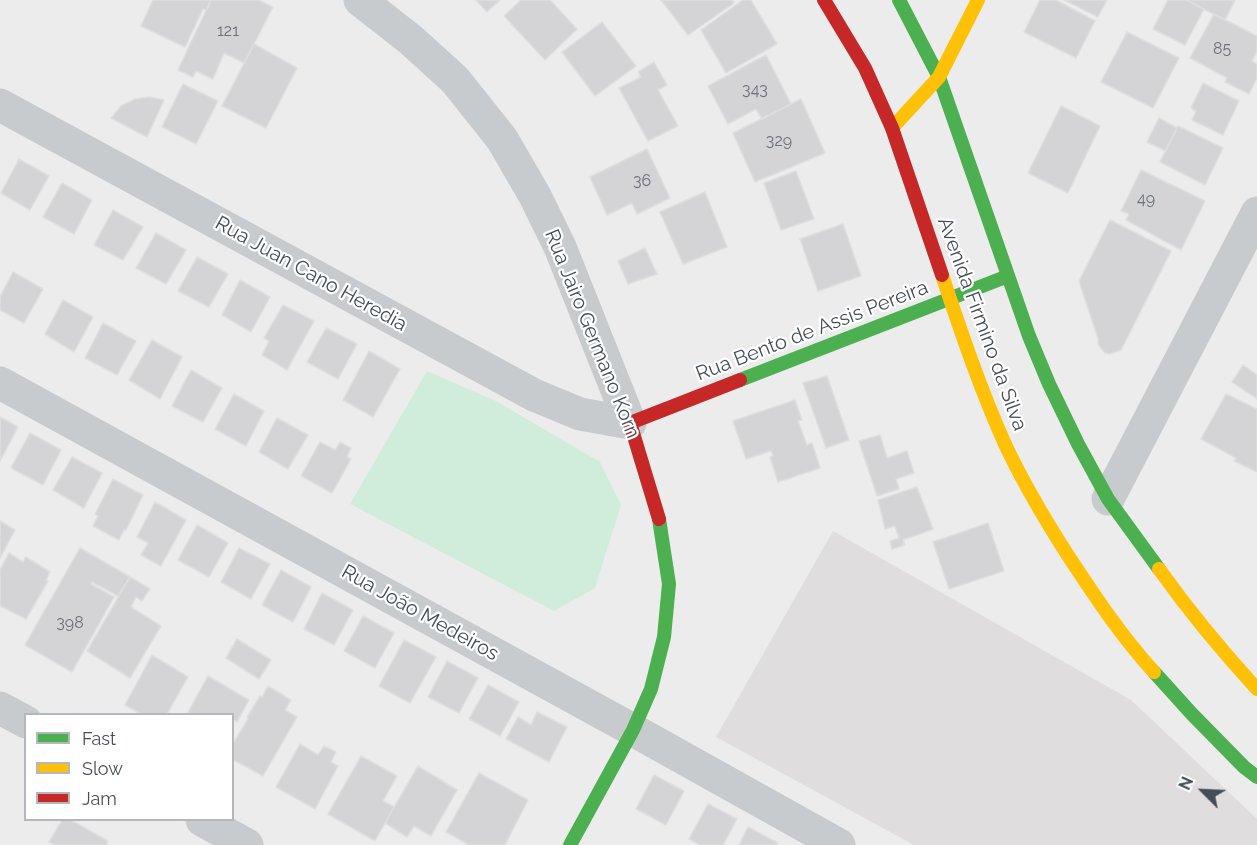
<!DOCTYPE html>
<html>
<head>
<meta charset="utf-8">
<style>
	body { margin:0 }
	#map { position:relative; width:1257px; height:845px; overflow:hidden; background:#edecec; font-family:Raleway,sans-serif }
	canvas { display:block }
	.legend { position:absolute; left:24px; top:713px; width:210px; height:108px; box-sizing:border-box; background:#fff; border:2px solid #b4b8bc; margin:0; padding:8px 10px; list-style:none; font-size:18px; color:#444e58 }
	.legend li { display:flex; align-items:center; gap:12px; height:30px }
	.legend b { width:30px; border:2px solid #b4b8bc }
	.north { position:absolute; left:1173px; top:761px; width:60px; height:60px; -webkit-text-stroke:4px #fff; paint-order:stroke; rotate:294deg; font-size:16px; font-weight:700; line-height:24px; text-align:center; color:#444e58 }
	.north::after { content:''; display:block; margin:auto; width:21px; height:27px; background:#444e58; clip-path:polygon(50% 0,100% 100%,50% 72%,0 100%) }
</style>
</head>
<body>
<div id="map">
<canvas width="1257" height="845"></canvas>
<ul class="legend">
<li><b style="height:8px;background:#4caf50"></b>Fast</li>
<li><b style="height:8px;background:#ffc107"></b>Slow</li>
<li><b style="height:8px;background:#c62828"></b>Jam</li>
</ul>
<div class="north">N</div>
</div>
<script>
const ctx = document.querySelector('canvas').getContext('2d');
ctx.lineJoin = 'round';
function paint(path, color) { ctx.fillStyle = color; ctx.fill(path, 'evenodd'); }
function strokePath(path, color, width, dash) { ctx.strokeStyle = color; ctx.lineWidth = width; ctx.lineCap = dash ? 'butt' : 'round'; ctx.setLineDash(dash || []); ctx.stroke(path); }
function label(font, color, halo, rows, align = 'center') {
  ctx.font = font + ' Raleway,sans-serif'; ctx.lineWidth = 4.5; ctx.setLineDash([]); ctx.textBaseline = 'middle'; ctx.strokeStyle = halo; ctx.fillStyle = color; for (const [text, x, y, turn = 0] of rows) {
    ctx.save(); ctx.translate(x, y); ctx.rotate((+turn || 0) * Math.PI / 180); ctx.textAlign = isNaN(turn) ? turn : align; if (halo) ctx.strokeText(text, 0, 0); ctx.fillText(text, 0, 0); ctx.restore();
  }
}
const education = new Path2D(`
	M833,531L1131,700L1257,819V845H914L716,737Z`);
const green = new Path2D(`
	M427,371L496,401L600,462L621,505L595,588L554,611L350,504Z`);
const building = new Path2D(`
	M153,0H211L207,10L203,9L185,47L141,26Z
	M211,0H258L273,7L244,63L224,53L213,79L196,71L193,77L178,70Z
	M476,0H500L487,12Z
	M521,0H550L577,29L545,60L504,16Z
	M661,0H732L734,3L688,35Z
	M743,0H751L777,44L726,73L701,30Z
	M1040,0H1056L1095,21L1076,58L1024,32Z
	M1064,0H1107L1098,17Z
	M1168,0H1186L1204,9L1185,45L1153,29Z
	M1186,0H1235L1225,20Z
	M1214,14L1257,36V51L1252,61L1257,64V78L1249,94L1225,82L1227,78L1190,58Z
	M602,22L636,66L595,96L562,52Z
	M1127,32L1179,58L1153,108L1101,82Z
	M254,44L297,68L266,128L222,106Z
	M766,55L791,104L762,119L756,109L728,124L708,86Z
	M654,62L667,85L658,90L678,126L648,141L619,88L641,77L638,72Z
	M1203,83L1239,101L1223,135L1192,120L1196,111L1191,108Z
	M183,84L218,101L196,144L162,127Z
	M150,97L164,100L147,137L111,118L121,106L135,99Z
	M801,99L825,153L755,182L733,133Z
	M1061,106L1100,126L1068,193L1028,173Z
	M1159,118L1177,128L1166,151L1147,142Z
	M1178,126L1223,148L1205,185L1160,162Z
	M647,149L670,198L637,214L632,203L607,215L590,177Z
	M19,159L49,176L30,210L1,193Z
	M1141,170L1205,201L1181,250L1126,220L1129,214L1121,211Z
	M796,171L814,219L781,230L764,183Z
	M62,183L92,200L74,234L43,217Z
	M705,192L727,247L683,264L660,212Z
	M113,210L143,227L123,260L94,245Z
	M1110,220L1171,251L1121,350L1109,354L1104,352L1098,344V338L1079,281Z
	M843,224L861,276L818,291L800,239Z
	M156,233L186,250L166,284L136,268Z
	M645,248L657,274L628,284L618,261Z
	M197,257L228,274L209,307L178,291Z
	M13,272L43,289L24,323L0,310V297Z
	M240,280L270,297L251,332L222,315Z
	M63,300L93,317L74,352L45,334Z
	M283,305L314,321L287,370L262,355L269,341L264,338Z
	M103,323L136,341L117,375L85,358Z
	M326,328L357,344L338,379L307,362Z
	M152,340L182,357L160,399L129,380Z
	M369,351L400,369L373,417L343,400Z
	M1243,365L1257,375V399L1232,382Z
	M191,370L222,388L203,422L172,406Z
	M827,376L849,440L826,448L803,383Z
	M234,394L264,411L246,446L215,429Z
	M1226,394L1257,409V472L1234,461L1236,458L1201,439Z
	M795,400L802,420L798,421L807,445L812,443L820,468L778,482L770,457L773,456L771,451L746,459L733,421Z
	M0,417L18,427L0,461Z
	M277,418L308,435L288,469L259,452Z
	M30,433L61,450L43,485L11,468Z
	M880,435L887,458L907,451L914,473L896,479L899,489L877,496L859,441Z
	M320,442L335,450L340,442L351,448L347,457L351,459L332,493L301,476Z
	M72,457L102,473L84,508L53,490Z
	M113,479L143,495L126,530H124L119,540L93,526L98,516L95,514Z
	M917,487L933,529L903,540L905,545L892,549L890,541L899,538L895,526L885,529L878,500Z
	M155,502L186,520L161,566L141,555L148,543L137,537Z
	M0,521L15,530L0,558Z
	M988,523L1004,571L949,589L933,542Z
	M197,525L228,543L209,577L178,560Z
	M80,548L130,577L118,596L92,582L91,584L114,597L72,672L25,645Z
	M239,548L270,564L251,599L221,582Z
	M9,553L23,562L26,557L50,572L46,580L48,581L26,619L0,606V570Z
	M281,570L311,587L293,622L262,605Z
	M130,577L150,589L142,601L136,597L131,607L161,626L130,678L87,651Z
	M322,593L353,610L334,645L304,629Z
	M363,616L394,633L375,668L344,651Z
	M237,639L271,660L259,679L226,658Z
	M404,640L436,657L410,703L379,686Z
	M152,655L188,677L167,714H141L125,705Z
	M447,661L478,678L459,713L428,697Z
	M208,676L249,700L237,722L232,719V714H187Z
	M488,685L519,702L500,736L469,719Z
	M268,686L291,700L285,710L297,717L263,776L232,759V745L248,719L247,717L260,696L262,697Z
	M537,712L567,727L549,762L506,739L518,717L531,725Z
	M300,744L318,755L324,746L336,752L331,762L338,766L315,809L276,787Z
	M361,756L397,776L383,801L394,807L375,841L328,814Z
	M418,766L457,790L431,836L414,826L407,837L385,823Z
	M479,773L528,800L505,845H469L446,832Z
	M654,775L684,791L666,825L636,809Z
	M708,804L737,819L723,845H700L689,839Z
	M62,820H71L108,841L106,845H55L49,842Z
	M748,827L778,843L776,845H739Z`);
const street = new Path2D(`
	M360,0L411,40L455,80L502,139L535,196L560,247L630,423
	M0,105L534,395L580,414L630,423
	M0,383L633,730L839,845
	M1108,499L1257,213
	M0,708L26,722
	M202,820L247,845`);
const fast = new Path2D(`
	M899,0L939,77L1029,336L1049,384L1078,444L1108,499L1159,569
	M740,380L1008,276
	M1154,672L1191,713L1244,767L1257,777
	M570,845L633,730L651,689L664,637L669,584L659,519`);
const slow = new Path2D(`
	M892,128L939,77L978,0
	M942,275C961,332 980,388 1004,442C1022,481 1044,518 1067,554C1094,595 1121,636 1154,672
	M1159,569C1189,611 1222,651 1257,689`);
const jam = new Path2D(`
	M824,0L865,68L892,128L942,275
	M659,519L630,423L740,380`);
const numberNames = [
	["121",228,31],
	["85",1222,49],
	["343",755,90],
	["329",779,141],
	["36",642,181],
	["49",1146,199],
	["398",70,623]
];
const streetNames = [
	["Rua Juan Cano Heredia",311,274,29],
	["Avenida Firmino da Silva",982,324,70],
	["Rua Bento de Assis Pereira",812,331,-21],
	["Rua Jairo Germano Korn",592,334,68],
	["Rua João Medeiros",420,613,29]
];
paint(education, '#dfddde');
paint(green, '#d0eddb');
paint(building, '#d4d4d6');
strokePath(building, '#dededf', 1.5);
strokePath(street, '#c8cbcd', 33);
strokePath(fast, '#4caf50', 14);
strokePath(slow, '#ffc107', 14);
strokePath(jam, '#c62828', 14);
label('16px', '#6a7179', null, numberNames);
label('20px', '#444e58', '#fff', streetNames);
</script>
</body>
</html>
